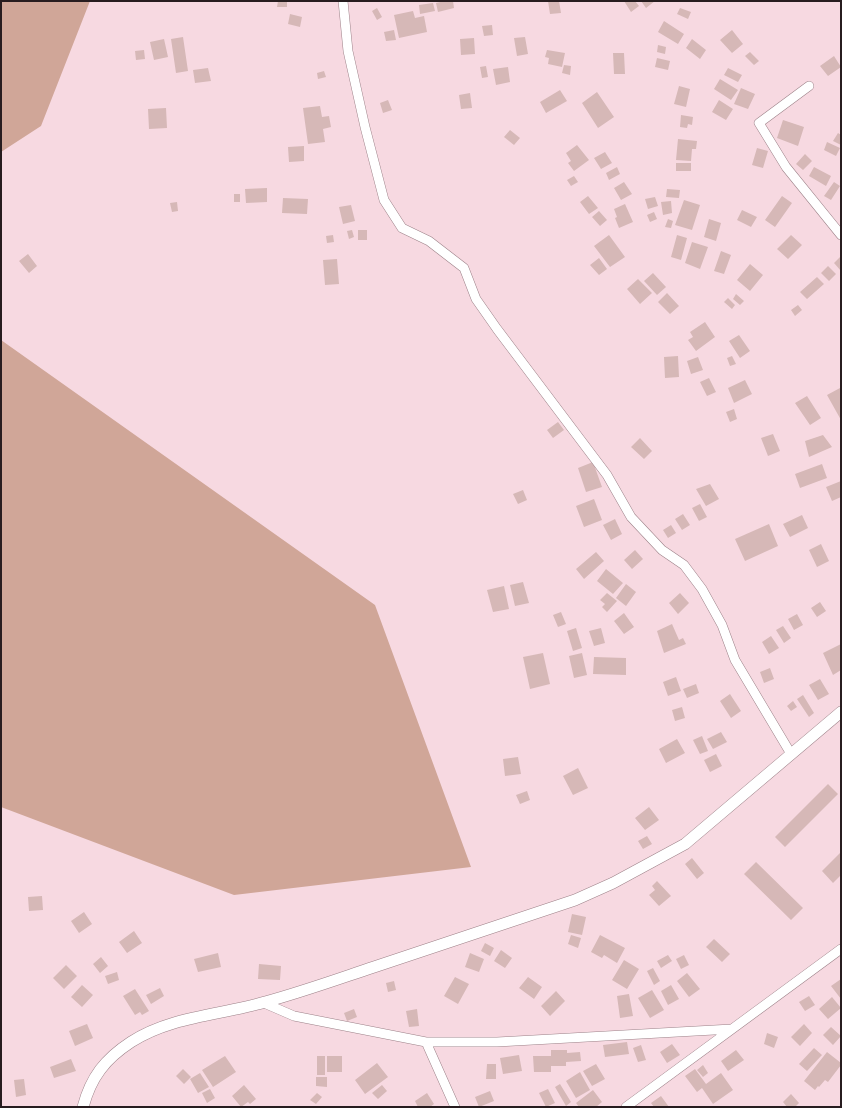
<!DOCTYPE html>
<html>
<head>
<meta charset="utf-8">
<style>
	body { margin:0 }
	#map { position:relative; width:842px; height:1108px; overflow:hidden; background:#f7d9e1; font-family:Signika,sans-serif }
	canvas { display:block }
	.frame { position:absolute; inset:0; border:2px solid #271c1f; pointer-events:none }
</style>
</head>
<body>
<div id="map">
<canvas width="842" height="1108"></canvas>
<div class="frame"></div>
</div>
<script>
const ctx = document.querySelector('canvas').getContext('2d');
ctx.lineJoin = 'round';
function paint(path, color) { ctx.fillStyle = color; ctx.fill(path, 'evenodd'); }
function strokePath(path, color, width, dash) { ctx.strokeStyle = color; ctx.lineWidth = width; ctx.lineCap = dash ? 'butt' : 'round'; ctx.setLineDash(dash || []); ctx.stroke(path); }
const green = new Path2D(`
	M1,1H90L41,126L1,152Z
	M1,340L375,605L471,867L234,895L1,807Z`);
const building = new Path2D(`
	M278,1H287V7H277Z
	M445,1H453L454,8L438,12L436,3Z
	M548,1H559L561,13L550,14Z
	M624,1H635L639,6L631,12Z
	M641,1H655L646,8Z
	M433,3L435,11L420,14L419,5Z
	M377,8L382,17L377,20L372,11Z
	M680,8L691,12L688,19L677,14Z
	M413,11L415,18L424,16L427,32L399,38L394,15Z
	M290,14L302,17L300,27L288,24Z
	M664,21L684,34L678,44L658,32Z
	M492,25L493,35L484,36L482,26Z
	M394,30L396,40L386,41L384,32Z
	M732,30L743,44L732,53L720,40Z
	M183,37L188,71L176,73L171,39Z
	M525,37L528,54L517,56L514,38Z
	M474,38L475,54L461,55L460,39Z
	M164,39L168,57L154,60L150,42Z
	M692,39L706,50L700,59L686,48Z
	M658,45L666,47L665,54L657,52Z
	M144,50L145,59L136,60L135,51Z
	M547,50L565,53L562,67L548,64L549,58L545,57Z
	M750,52L759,61L754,65L745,56Z
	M613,53H624L625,74H614Z
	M834,56L841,67L828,76L820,66Z
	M657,58L670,61L668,70L655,67Z
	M564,65L571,66L570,75L562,73Z
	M486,66L488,77L482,78L480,67Z
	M508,67L510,82L496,85L493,69Z
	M208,68L211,81L195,83L193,70Z
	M728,68L742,75L738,82L724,75Z
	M324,71L326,77L318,79L317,73Z
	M720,79L738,90L731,100L714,89Z
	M679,86L690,89L686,107L674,104Z
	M741,88L755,94L748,109L734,104Z
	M560,90L567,101L546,113L540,102Z
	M597,92L614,117L598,128L582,103Z
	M470,93L472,108L461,109L459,95Z
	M388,100L392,110L383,113L380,103Z
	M719,100L733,109L726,120L712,112Z
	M320,106L322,117L329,116L331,127L323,129L325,142L308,144L303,108Z
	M166,108L167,128L149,129L148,109Z
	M681,115L693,117L692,125L688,124L687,128L680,127Z
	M783,120L804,127L798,146L777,138Z
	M510,130L520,138L514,145L504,137Z
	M838,133L841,135V145L833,141Z
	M678,139L697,141L696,149H692L691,161L676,160Z
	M827,142L840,148L836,156L824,150Z
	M577,145L589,160L574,171L568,163L571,161L566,153Z
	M304,146V161L289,162L288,147Z
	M757,148L768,151L763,168L752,165Z
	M605,152L612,163L601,169L594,158Z
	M805,154L812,161L803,170L796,164Z
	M676,163H691V171H676Z
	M617,167L620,174L609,180L606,173Z
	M814,167L831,176L826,186L809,176Z
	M574,176L578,182L571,186L567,180Z
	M624,182L632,194L621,200L614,188Z
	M834,182L840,186L831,200L824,196Z
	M267,188V202L246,203L245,189Z
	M667,189L680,190L679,198L666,197Z
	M234,194H240V202H234Z
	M588,196L598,208L589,214L580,202Z
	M782,196L792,203L775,227L765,220Z
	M655,197L658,206L648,209L645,199Z
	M283,198L308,199L307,214L282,213Z
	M684,200L700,205L692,230L675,225Z
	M671,201L672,213L663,215L661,202Z
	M177,202L178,211L172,212L170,203Z
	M625,204L633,222L619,228L615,218L617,217L614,209Z
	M351,205L355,221L343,224L339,207Z
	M742,210L757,217L751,227L737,220Z
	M599,211L607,220L600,226L592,217Z
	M654,212L657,219L650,222L647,215Z
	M668,219L673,221L671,228L665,227Z
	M709,219L721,223L716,241L704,237Z
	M352,230L354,237L349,239L347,231Z
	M358,230H367V240H358Z
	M333,235L334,242L327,243L326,236Z
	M609,235L625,257L610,267L594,246Z
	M677,235L687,238L681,260L671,257Z
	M791,235L802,245L788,259L777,249Z
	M692,242L708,247L700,269L685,263Z
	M721,251L731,255L724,274L714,271Z
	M28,254L37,266L29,273L19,261Z
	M841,256V271L834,263Z
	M599,258L607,269L599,275L590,265Z
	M337,259L339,284L325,285L323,260Z
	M750,264L763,275L750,291L737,280Z
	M828,266L836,274L829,281L821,273Z
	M653,273L666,287L657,295L644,281Z
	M817,277L824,284L807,299L800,292Z
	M638,279L652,293L640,304L627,289Z
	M667,293L679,306L670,314L658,302Z
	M736,294L744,301L740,305L733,299Z
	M728,298L735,305L732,309L724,302Z
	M798,305L802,310L795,316L791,310Z
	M705,322L715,337L696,351L688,340L693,337L690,332Z
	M739,335L750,351L740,358L729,341Z
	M678,356L679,377L665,378L664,357Z
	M732,356L736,364L730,366L727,358Z
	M698,357L703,370L691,374L687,361Z
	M709,378L716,392L707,396L700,382Z
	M745,380L752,394L734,403L728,388Z
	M840,388L841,389V420L827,395Z
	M807,396L821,418L810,425L795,403Z
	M734,409L737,419L730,422L726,412Z
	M558,422L564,430L553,438L547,430Z
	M773,434L780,451L768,456L761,438Z
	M823,435L832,447L809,457L805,441Z
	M640,438L652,451L644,459L631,447Z
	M593,462L602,487L586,492L578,468Z
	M822,464L827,478L800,488L795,474Z
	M841,481V497L832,501L826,487Z
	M710,484L719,499L706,506L696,489Z
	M523,490L527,500L518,504L513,494Z
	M594,499L602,520L584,527L576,506Z
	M700,504L707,517L699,521L692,508Z
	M683,514L690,525L682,530L675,519Z
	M802,515L808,528L790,537L783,524Z
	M615,519L622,534L611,540L603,525Z
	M769,524L778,546L745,561L735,539Z
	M671,525L676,533L668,538L663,530Z
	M821,544L829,561L817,567L809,550Z
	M635,550L643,559L632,569L624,560Z
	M596,552L604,561L584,579L576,569Z
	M606,569L623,583L613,594L597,581Z
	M523,582L529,603L515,606L510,585Z
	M626,584L636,592L626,606L616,598Z
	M504,586L509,609L493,612L487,590Z
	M607,593L617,601L607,612L602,607L605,604L600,600Z
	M680,593L689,603L678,614L669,603Z
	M820,602L826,611L817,617L811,608Z
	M561,612L566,624L558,627L553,615Z
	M624,613L634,627L624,634L614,621Z
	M797,614L803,625L794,630L788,619Z
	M672,624L679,640L683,638L686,644L664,653L657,631Z
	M783,626L791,638L784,643L776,630Z
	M576,628L582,648L573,651L567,631Z
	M601,628L605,643L594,646L589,631Z
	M771,636L779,648L769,654L762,642Z
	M841,644V670L833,675L823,653Z
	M543,653L550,684L530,689L523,657Z
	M582,653L587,675L574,678L569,656Z
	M594,657L626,658V675L593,674Z
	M770,668L774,679L764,683L760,672Z
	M676,677L681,691L668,696L663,682Z
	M820,679L829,694L818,700L809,685Z
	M696,684L699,693L687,698L683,689Z
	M730,694L741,711L731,718L720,701Z
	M803,695L814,713L809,717L797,699Z
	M793,701L797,707L791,711L787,706Z
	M682,707L685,718L675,721L672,710Z
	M721,732L727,742L713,749L707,739Z
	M702,736L708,751L700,754L693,740Z
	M677,739L685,753L666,763L659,749Z
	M716,754L722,766L710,772L704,760Z
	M518,757L521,774L505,776L503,759Z
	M578,768L588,788L573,795L563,776Z
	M828,784L838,794L785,847L775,837Z
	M527,791L530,800L520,804L516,795Z
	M649,807L659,820L645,830L635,818Z
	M647,836L652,844L643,849L638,841Z
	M841,852V875L833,883L822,871Z
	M692,858L704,873L697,879L685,864Z
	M756,862L803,908L791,920L744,874Z
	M657,881L671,896L659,906L649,895L655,890L652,886Z
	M42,896L43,910L29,911L28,897Z
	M84,912L92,924L79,933L71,921Z
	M572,914L586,917L582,935L568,932Z
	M134,931L142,943L127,953L119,942Z
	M571,935L581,938L578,948L568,944Z
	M600,935L625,948L617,963L604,955L602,958L591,952Z
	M714,939L730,954L722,962L706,947Z
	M485,943L494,948L490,956L481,951Z
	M501,950L512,958L505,968L494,961Z
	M218,953L221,967L198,972L194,959Z
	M470,953L484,959L479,972L465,967Z
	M668,955L672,961L661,968L657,961Z
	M684,955L689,965L681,969L676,959Z
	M101,957L108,966L100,973L93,964Z
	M624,960L639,969L627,989L612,980Z
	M259,964L281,966L280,980L258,979Z
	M66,965L77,976L64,989L53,978Z
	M653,968L660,981L654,985L647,971Z
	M117,972L119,980L108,984L105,976Z
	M687,973L700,989L689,997L677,981Z
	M455,977L469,984L458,1004L444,996Z
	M528,977L542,987L534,999L519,988Z
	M841,979V999L831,986Z
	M394,981L396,990L388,992L386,983Z
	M82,985L93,995L82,1007L71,997Z
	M671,985L679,999L668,1005L661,991Z
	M160,988L164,996L151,1004L146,995Z
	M135,989L149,1011L142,1015L140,1012L135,1015L123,996Z
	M652,990L664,1010L650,1018L638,998Z
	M556,991L565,1001L550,1016L541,1006Z
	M629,994L633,1016L620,1018L617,996Z
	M809,996L815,1005L805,1011L799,1002Z
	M832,997L841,1008L828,1019L819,1009Z
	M354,1009L357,1017L347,1021L344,1013Z
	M417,1009L419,1026L409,1027L406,1011Z
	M87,1024L93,1038L75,1046L69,1031Z
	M804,1024L812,1033L800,1046L791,1037Z
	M831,1027L841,1036L833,1045L823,1035Z
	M767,1033L778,1037L774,1048L764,1044Z
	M627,1042L629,1054L605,1057L603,1045Z
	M672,1044L680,1055L667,1063L660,1052Z
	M641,1045L646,1060L638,1062L633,1048Z
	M814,1048L822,1055L807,1071L799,1064Z
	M551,1050H567V1053L580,1052L581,1061L566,1062V1066H551V1072H534L533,1056H551Z
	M736,1050L744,1060L728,1071L721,1061Z
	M827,1052L841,1063V1065L828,1082L825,1080L819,1087L818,1086L815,1090L804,1081Z
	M519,1055L522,1071L503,1074L500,1058Z
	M225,1056L236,1072L213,1087L202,1070Z
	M317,1056H325V1075H317Z
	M327,1056H342V1072H327Z
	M71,1059L76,1071L54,1078L50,1067Z
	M377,1063L388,1077L365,1094L355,1080Z
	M487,1064H496V1079H486Z
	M596,1064L605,1079L592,1086L583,1071Z
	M703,1065L708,1073L703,1077L697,1070Z
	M183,1069L191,1077L184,1084L176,1076Z
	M695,1069L706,1084L721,1073L733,1090L713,1104L702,1088L697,1092L685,1076Z
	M580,1072L590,1090L576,1098L566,1081Z
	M200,1073L209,1087L198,1093L190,1079Z
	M316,1077H327V1087L316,1086Z
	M24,1079L26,1095L16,1097L14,1080Z
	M560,1084L571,1102L566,1106L555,1087Z
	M244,1085L256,1099L250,1104L248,1102L241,1107L232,1096Z
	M382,1085L387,1091L378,1099L372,1093Z
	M210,1089L215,1098L207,1103L202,1093Z
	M548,1089L555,1103L546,1107L539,1093Z
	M593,1090L602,1102L596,1107H579L576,1103Z
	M490,1091L494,1101L479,1107L475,1097Z
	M317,1093L322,1097L316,1104L310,1100Z
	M427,1093L434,1104L430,1107H418L415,1101Z
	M791,1094L799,1103L795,1107H787L783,1102Z
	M661,1096L669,1107H654L651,1103Z`);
const minor = new Path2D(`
	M343,1L348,51L365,127L384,200L402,228L429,241L464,268L476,299L497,329L607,475L631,517L662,550L684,565L702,589L722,625L735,660L791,754
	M809,86L759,123L786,167L841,235
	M264,1003L294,1016L426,1042H497L732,1029
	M426,1042L455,1107
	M626,1107L841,949`);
const tertiary = new Path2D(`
	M83,1107C91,1077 105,1059 131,1042C171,1016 222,1015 265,1002C302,992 338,979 374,967C441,945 508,923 575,900L613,883L685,844L841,712`);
paint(green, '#d0a698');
paint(building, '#d6b8b7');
strokePath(minor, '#9c8188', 10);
strokePath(tertiary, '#9c8188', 12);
strokePath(minor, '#fff', 9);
strokePath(tertiary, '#fff', 11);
</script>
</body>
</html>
